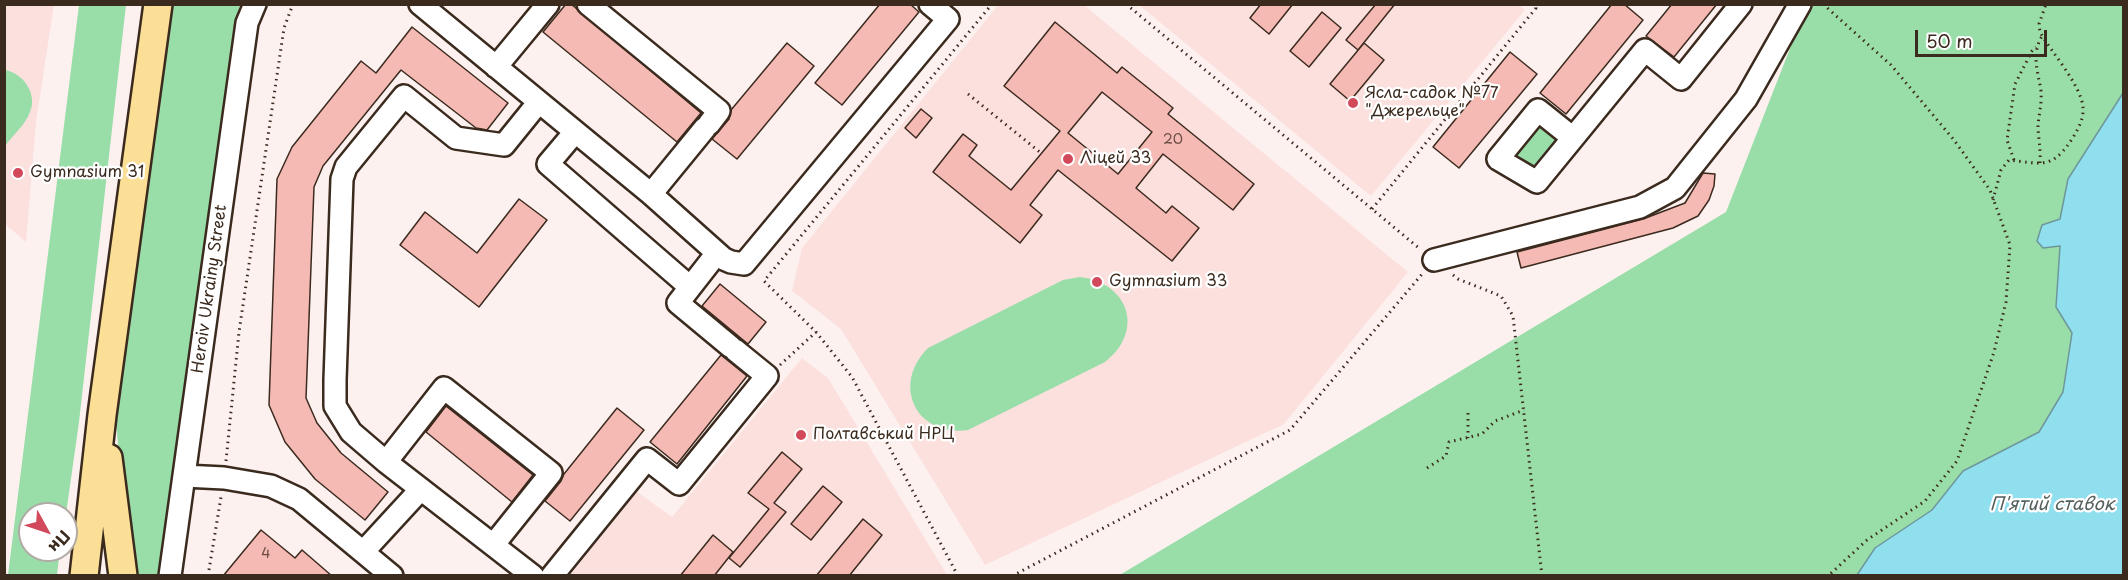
<!DOCTYPE html>
<html>
<head>
<meta charset="utf-8">
<style>
	body { margin:0 }
	#map { position:relative; width:2128px; height:580px; overflow:hidden; background:#fdf1f0; font-family:"Playpen Sans",sans-serif }
	canvas { display:block }
	.frame { position:absolute; inset:0; border:6px solid #3b2a1e; pointer-events:none }
	.north { position:absolute; left:18px; top:502px; width:60px; height:60px; box-sizing:border-box; background:#fff; border:2px solid #b1aaa5; border-radius:50%; rotate:130deg; font-size:16px; font-weight:700; line-height:24px; text-align:center; color:#3b2a1e }
	.north::after { content:''; display:block; margin:auto; width:21px; height:27px; background:#d1495b; clip-path:polygon(50% 0,100% 100%,50% 72%,0 100%) }
	.scale { position:absolute; left:1915px; top:30px; width:132px; height:27px; box-sizing:border-box; border:3px solid #3b2a1e; border-top:0; padding-left:8px; font-size:18px; line-height:21px; white-space:nowrap; color:#3b2a1e; -webkit-text-stroke:4px #fff; paint-order:stroke }
</style>
</head>
<body>
<div id="map">
<canvas width="2128" height="580"></canvas>
<div class="frame"></div>
<div class="north">Пн</div>
<div class="scale">50 m</div>
</div>
<script>
const ctx = document.querySelector('canvas').getContext('2d');
ctx.lineJoin = 'round';
function paint(path, color) { ctx.fillStyle = color; ctx.fill(path, 'evenodd'); }
function strokePath(path, color, width, dash) { ctx.strokeStyle = color; ctx.lineWidth = width; ctx.lineCap = dash ? 'butt' : 'round'; ctx.setLineDash(dash || []); ctx.stroke(path); }
function label(font, color, halo, rows, align = 'center') {
  ctx.font = font + ' "Playpen Sans",sans-serif'; ctx.lineWidth = 4.5; ctx.setLineDash([]); ctx.textBaseline = 'middle'; ctx.strokeStyle = halo; ctx.fillStyle = color; for (const [text, x, y, turn = 0] of rows) {
    ctx.save(); ctx.translate(x, y); ctx.rotate((+turn || 0) * Math.PI / 180); ctx.textAlign = isNaN(turn) ? turn : align; if (halo) ctx.strokeText(text, 0, 0); ctx.fillText(text, 0, 0); ctx.restore();
  }
}
const built = new Path2D(`
	M999,4L1084,5L1408,272L1284,424L985,565L841,329L792,291L802,248Z
	M1518,4L1525,10L1371,196L1139,5Z
	M5,5H54L36,122L26,242L5,224Z
	M802,358L828,378L947,575L569,576L636,491L672,517Z`);
const green = new Path2D(`
	M79,5H126L79,422L66,514H30V550H60L57,575H8Z
	M165,5H240L233,49L161,575H129L114,397Z
	M1807,5H2123L2124,93L2068,179L2060,219V245L2056,307L2072,333L2063,392L2039,432L1963,471L1932,510L1875,548L1857,575L1118,576L1726,212Z
	M5,70C23,73 38,94 30,112C26,124 12,136 5,146Z
	M1543,124L1561,138L1538,172L1513,160V154L1537,125Z
	M1080,277C1129,283 1145,331 1105,362L968,430C916,437 891,385 928,348L1063,280Z`);
const water = new Path2D(`
	M2123,93V575H1857L1875,548L1932,510L1963,471L2039,432L2063,392L2072,333L2056,307L2060,246L2043,248L2037,241L2042,225L2060,219L2068,179Z`);
const building = new Path2D(`
	M566,4H571L701,113L677,142L543,32Z
	M880,4H910L919,12L842,105L815,83Z
	M1261,4H1293L1269,34L1250,18Z
	M1376,4H1395L1358,50L1346,40Z
	M1612,4H1624L1643,20L1566,114L1540,93Z
	M1672,4H1717L1674,57L1646,36Z
	M1322,12L1341,28L1309,67L1290,51Z
	M1055,22L1117,73L1122,67L1173,108L1168,114L1254,184L1233,210L1163,154L1136,188L1166,213L1172,206L1199,228L1172,261L1058,170L1030,205L1042,215L1020,243L933,172L963,134L977,145L969,156L1011,190L1060,131L1004,86ZM1102,92L1152,132L1118,174L1068,133Z
	M412,27L508,103L487,130L476,128L401,70L323,166L314,187L306,398L317,423L341,453L388,492L365,520L315,479L285,442L269,405L277,179L292,147L361,61L376,73Z
	M787,43L814,66L737,159L712,139L729,119L731,110Z
	M1364,43L1384,60L1350,101L1330,84Z
	M1510,52L1537,74L1459,168L1433,147Z
	M921,109L932,118L916,138L905,128Z
	M1703,173L1715,174L1714,186L1709,200L1698,216L1673,228L1521,268L1517,252L1643,219L1685,203Z
	M519,199L547,220L479,307L400,245L425,212L477,253Z
	M720,284L766,322L748,344L702,306Z
	M721,355L747,376L677,464L650,442Z
	M446,406L533,475L512,502L426,432Z
	M617,408L644,430L570,521L545,501L561,481L564,474Z
	M782,452L802,469L774,503L786,512L740,567L729,558L769,509L748,493Z
	M823,486L842,502L811,540L791,524Z
	M863,519L882,535L849,576H816Z
	M261,530L295,558L302,550L332,576H223Z
	M713,535L733,552L714,576H680Z`);
const path = new Path2D(`
	M1126,4L1420,249
	M1823,4L1891,65L1954,140L1990,190L2010,245L2006,302L1994,352L1957,461L1925,501L1867,540L1828,576
	M968,94L1041,153
	M2014,160L2007,140L2015,84L2032,51L2036,47
	M2040,163C2041,149 2038,137 2038,125C2039,114 2042,103 2041,91C2038,71 2031,55 2042,36
	M1993,200L2001,170L2009,160C2039,163 2051,170 2070,142C2076,133 2084,120 2083,108C2082,86 2051,52 2040,32L2039,24L2046,4
	M1372,209L1536,8L1532,4
	M1453,275L1458,279L1501,296L1513,316L1542,576
	M780,365L816,332
	M1468,413V438
	M226,461L239,332L284,28L293,4
	M1427,468L1446,456L1449,442L1482,434L1495,421L1524,410
	M208,576L221,497
	M958,576L852,377L816,332L764,281L992,4
	M1012,576L1290,430L1423,273`);
const minor = new Path2D(`
	M420,4L651,194L724,259L731,262L744,264L948,19L930,4
	M588,4L719,111L709,124
	M496,67L548,4
	M575,132L548,164L690,287
	M1573,138L1538,110L1498,159L1537,182L1645,50L1681,79L1741,4
	M651,194L705,128
	M717,253L678,303L731,347
	M1434,260L1640,207L1675,188L1746,99L1800,4
	M386,462L444,388L551,473L494,544
	M184,476L224,478L271,486L299,499L363,552L421,489
	M363,552L392,576
	M170,576L247,23L255,4
	M533,576L386,462L351,432L335,406V380L342,179L346,167L404,96L456,138L504,145L538,103
	M552,576L647,459L679,484L767,376L735,350`);
const major = new Path2D(`
	M108,458L123,576
	M84,576L102,415L158,4`);
const markers = [
	[1353,103,6,"#d1495b"],
	[1068,159,6,"#d1495b"],
	[18,173,6,"#d1495b"],
	[1097,282,6,"#d1495b"],
	[801,435,6,"#d1495b"]
];
const numberNames = [
	["20",1173,140],
	["4",266,554]
];
const poiNames = [
	["Ясла-садок №77",1365,94],
	["\"Джерельце\"",1365,112],
	["Ліцей 33",1080,159],
	["Gymnasium 31",30,173],
	["Gymnasium 33",1109,282],
	["Полтавський НРЦ",813,435]
];
const streetNames = [
	["Heroiv Ukrainy Street",210,289,-82]
];
const waterNames = [
	["П'ятий ставок",2052,505]
];
paint(built, '#fbe0de');
paint(green, '#99dda9');
paint(water, '#90dfef');
strokePath(water, '#6e979b', 1.5);
paint(building, '#f6bab5');
strokePath(building, '#3b2a1e', 1.5);
strokePath(minor, '#3b2a1e', 26);
strokePath(major, '#3b2a1e', 32);
strokePath(path, '#3b2a1e', 3, [1.5, 4.5]);
strokePath(minor, '#fff', 21);
strokePath(major, '#fbdf96', 27);
for (const [x, y, r, color] of markers) { const dot = new Path2D(); dot.arc(x, y, r, 0, 2 * Math.PI); ctx.fillStyle = color; ctx.fill(dot); strokePath(dot, '#fff', 2); }
label('14px', '#6a4e44', null, numberNames);
label('16px', '#3b2a1e', '#fff', poiNames, 'left');
label('16px', '#3b2a1e', '#fff', streetNames);
label('italic 18px', '#54605d', '#fff', waterNames);
</script>
</body>
</html>
